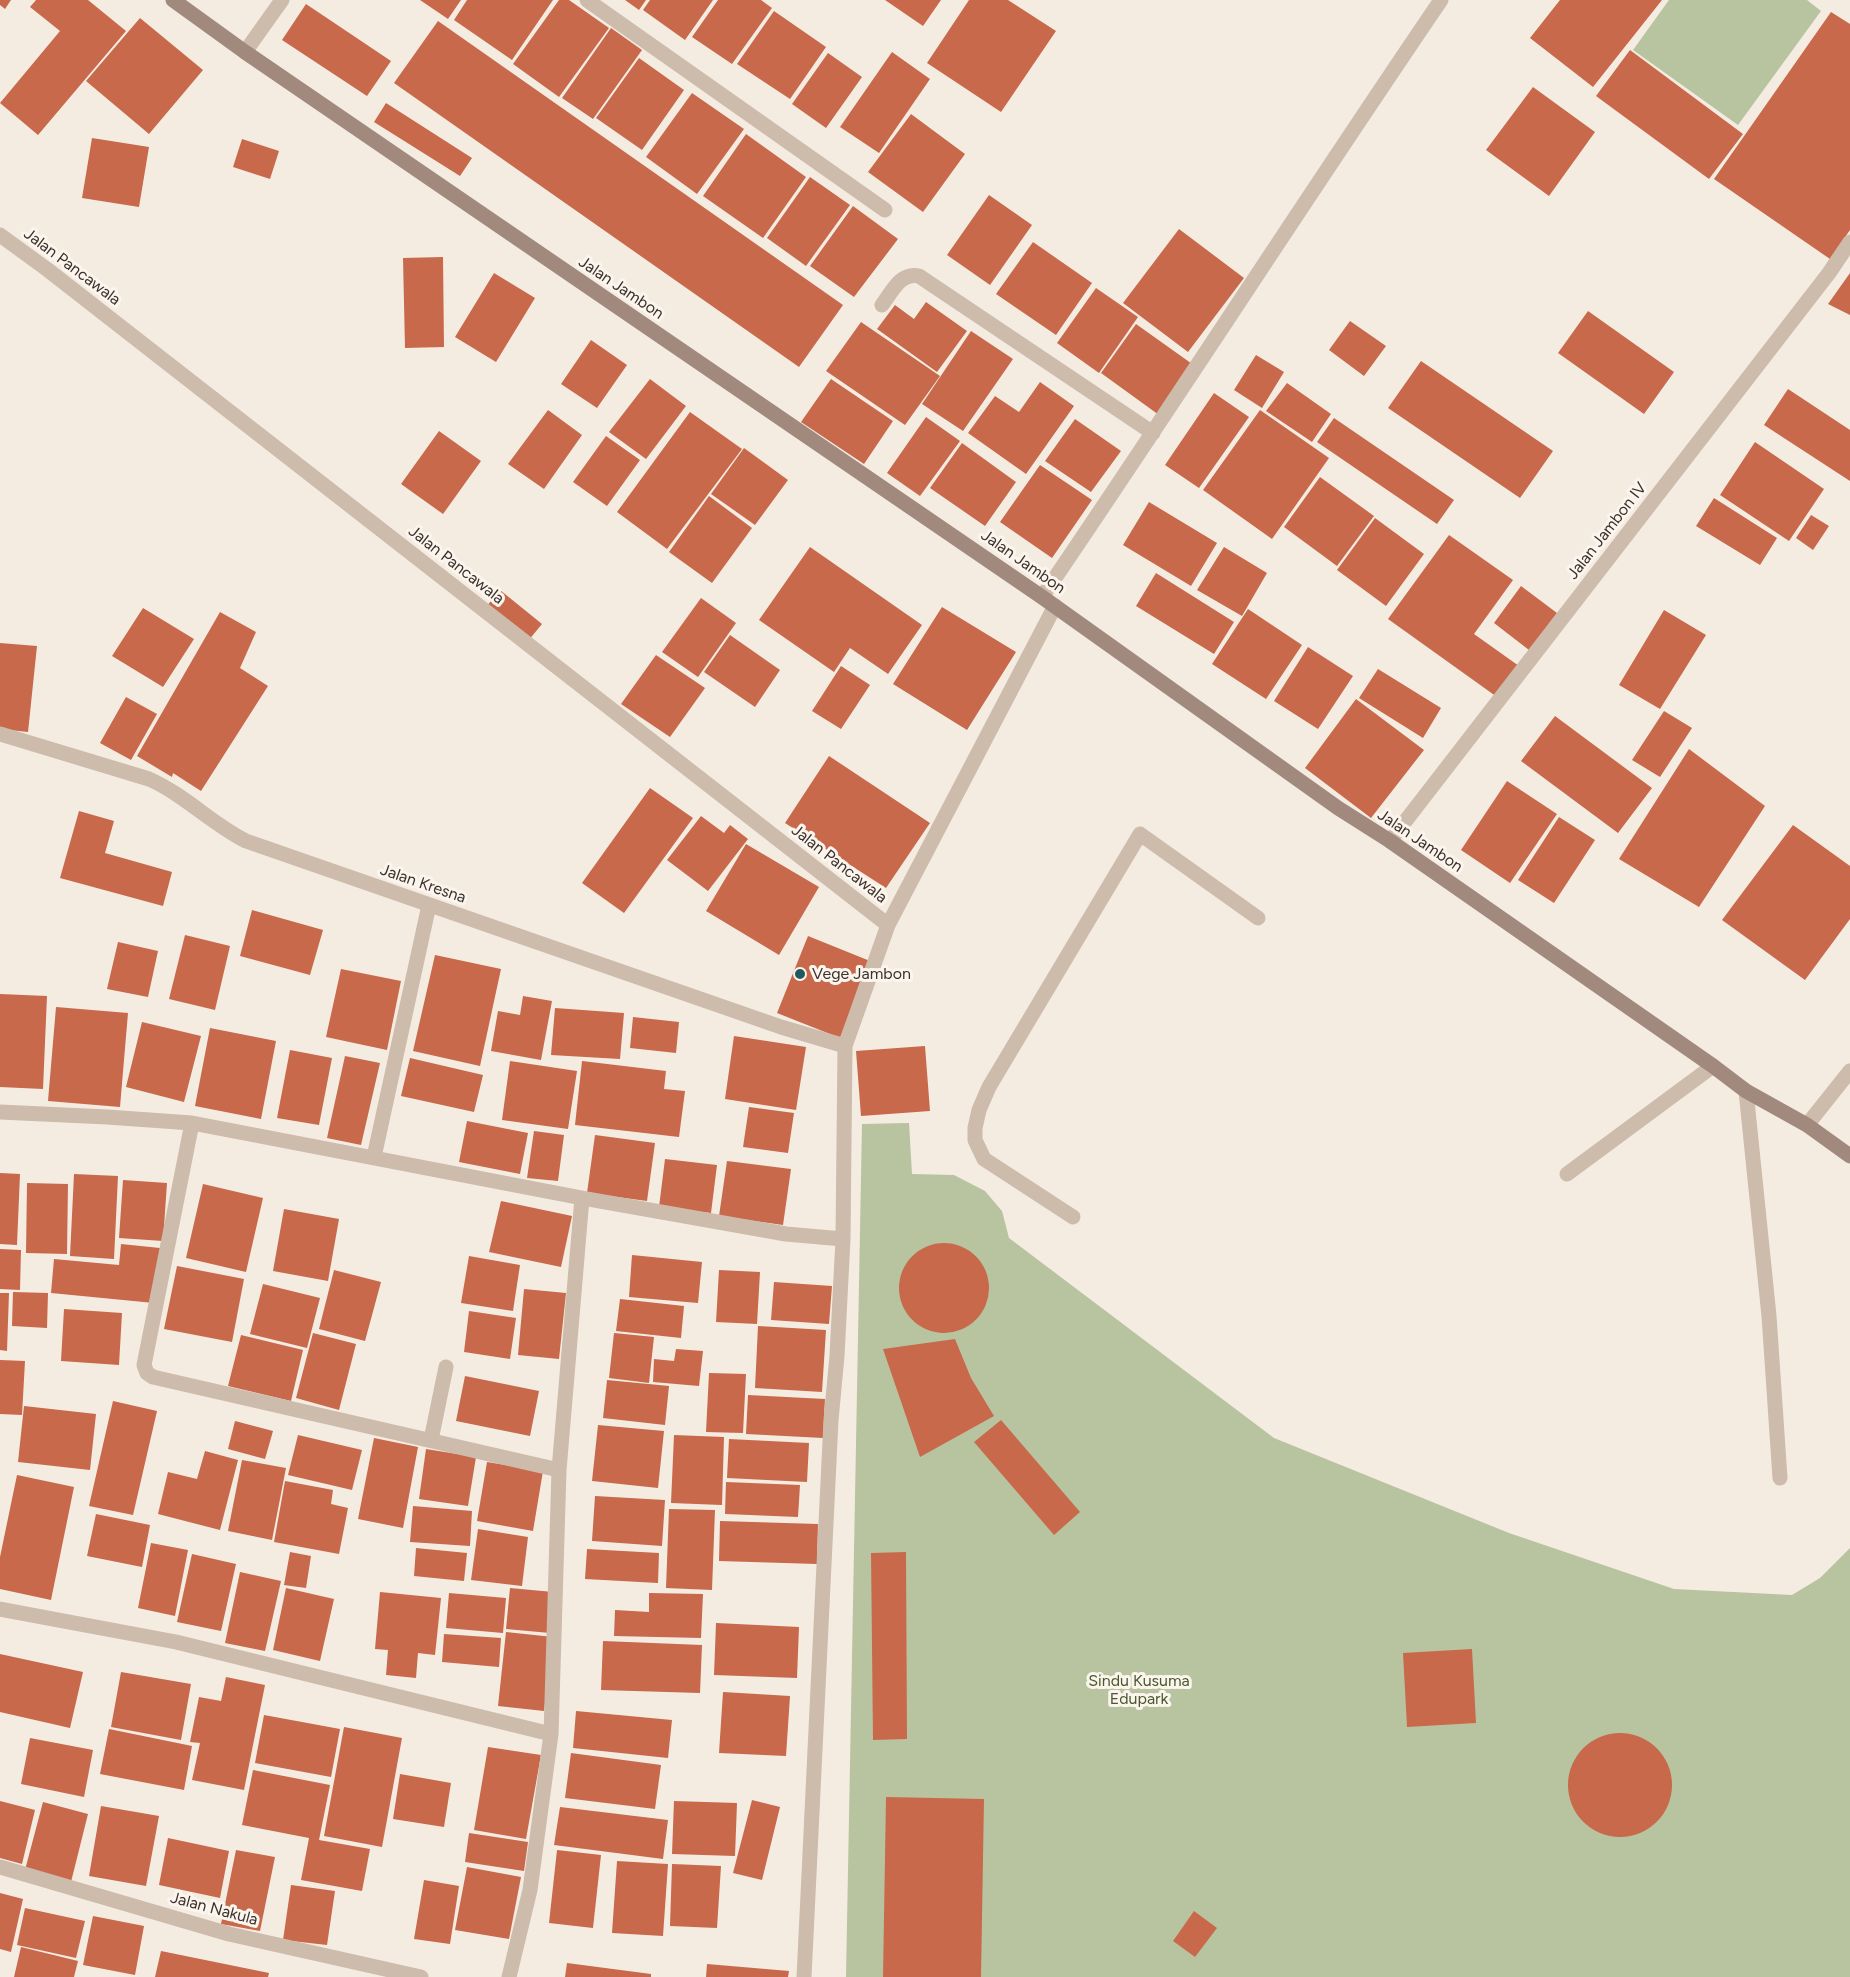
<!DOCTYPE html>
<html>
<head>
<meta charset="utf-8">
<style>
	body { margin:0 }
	canvas { display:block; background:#f4ebe1 }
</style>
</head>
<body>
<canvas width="1850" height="1977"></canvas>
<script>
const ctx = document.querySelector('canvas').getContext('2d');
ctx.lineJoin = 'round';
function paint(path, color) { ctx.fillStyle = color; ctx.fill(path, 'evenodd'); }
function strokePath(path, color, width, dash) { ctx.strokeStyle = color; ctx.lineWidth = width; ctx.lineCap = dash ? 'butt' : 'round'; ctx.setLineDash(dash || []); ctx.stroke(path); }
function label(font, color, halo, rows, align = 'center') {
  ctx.font = font + ' Figtree,sans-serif'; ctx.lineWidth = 6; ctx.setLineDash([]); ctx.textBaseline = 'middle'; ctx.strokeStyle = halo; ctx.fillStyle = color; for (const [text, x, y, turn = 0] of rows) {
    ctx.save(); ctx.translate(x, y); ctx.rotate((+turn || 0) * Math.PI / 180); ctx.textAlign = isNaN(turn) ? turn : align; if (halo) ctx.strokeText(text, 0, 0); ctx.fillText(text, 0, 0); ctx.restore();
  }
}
const green = new Path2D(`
	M1669,0H1807L1821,11L1738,125L1633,50Z
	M909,1123L912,1174L954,1175L985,1191L1002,1211L1009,1238L1274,1438L1509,1533L1674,1589L1792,1595L1820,1578L1850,1548V1977H846L862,1124Z`);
const building = new Path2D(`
	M0,0H11L5,9L0,5Z
	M36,0H88L126,31L38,135L0,103L60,31L30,7Z
	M420,0H461L448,19Z
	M467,0H553L512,60L454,20Z
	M559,0H569L609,28L559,97L513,64Z
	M625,0H646L639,10Z
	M650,0H713L685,40L643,10Z
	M718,0H761L772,8L732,64L692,37Z
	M885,0H941L923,26Z
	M969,0H1008L1056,31L1001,112L927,63Z
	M1560,0H1662L1593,87L1530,38Z
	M306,4L391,61L367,96L282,40Z
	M774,11L826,47L790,99L737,64Z
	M1831,12L1850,24V230L1830,259L1714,179Z
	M140,18L203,70L149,134L86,81Z
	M438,21L843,305L799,367L394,83Z
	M611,28L642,50L593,119L562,98Z
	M1630,50L1743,134L1709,179L1596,96Z
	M892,52L930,79L879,153L840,127Z
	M828,53L862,77L826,128L792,104Z
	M639,58L684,90L642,150L596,118Z
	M1533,87L1595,132L1549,196L1486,150Z
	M692,93L744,129L697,194L646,157Z
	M386,103L472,158L460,176L374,122Z
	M911,114L965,154L923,212L868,172Z
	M746,134L806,177L763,238L703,196Z
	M92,138L149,147L139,207L82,198Z
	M242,139L279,151L270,179L233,167Z
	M810,177L850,205L806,266L767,238Z
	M989,195L1032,225L990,285L947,255Z
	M853,206L898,239L854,297L810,266Z
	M1179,229L1244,278L1188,352L1123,303Z
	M1033,242L1092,283L1056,335L996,294Z
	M443,257L444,347L405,348L403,258Z
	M494,273L535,298L496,362L455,337Z
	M1850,273V315L1828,304Z
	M1096,288L1138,317L1099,373L1057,343Z
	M926,302L967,331L937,372L877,329L895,305L914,319Z
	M1588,311L1674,372L1644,414L1558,353Z
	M1350,321L1386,346L1364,376L1329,350Z
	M861,322L940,376L905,425L826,371Z
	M1136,324L1195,366L1159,415L1101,373Z
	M971,331L1013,359L963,431L922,404Z
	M591,340L627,365L597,408L561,384Z
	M1256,355L1284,372L1262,408L1234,390Z
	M1421,361L1553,451L1520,498L1388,408Z
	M650,379L686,406L646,459L609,432Z
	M831,379L893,421L864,464L801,422Z
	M1040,382L1074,406L1026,474L968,433L995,396L1019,412Z
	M1287,383L1331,414L1312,442L1266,411Z
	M1788,389L1850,430V481L1764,425Z
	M1214,393L1249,417L1199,488L1165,465Z
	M548,410L582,435L544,489L508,464Z
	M1260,410L1329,458L1272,539L1203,490Z
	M690,412L742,449L667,549L617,512Z
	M926,417L960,441L920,496L887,473Z
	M1334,418L1454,500L1437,524L1317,442Z
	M1075,419L1121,451L1091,492L1045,461Z
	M439,431L481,461L443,514L401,484Z
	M606,436L640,460L607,506L573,482Z
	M1755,442L1824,489L1789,541L1720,495Z
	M962,443L1016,482L985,526L930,488Z
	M744,448L788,480L755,525L711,494Z
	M1040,465L1092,500L1052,558L1000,522Z
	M1320,477L1374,516L1337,566L1284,527Z
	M709,496L752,528L712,583L669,552Z
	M1714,498L1777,538L1760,565L1696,526Z
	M1149,502L1217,543L1191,586L1123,545Z
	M1811,515L1829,526L1813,550L1796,538Z
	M1375,518L1424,554L1386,606L1337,570Z
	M1449,535L1513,580L1474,634L1519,666L1497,697L1388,619Z
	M810,547L922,625L888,674L850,648L834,672L759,620Z
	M1224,547L1267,573L1242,616L1197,590Z
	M1156,573L1234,622L1214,654L1136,606Z
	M1521,586L1557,613L1529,650L1494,623Z
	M500,590L542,624L528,641L486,607Z
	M701,598L736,623L698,677L662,652Z
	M942,607L1016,652L967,730L893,684Z
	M143,608L194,639L163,687L112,656Z
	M1248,609L1302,645L1266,699L1212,664Z
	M1664,610L1706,635L1660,709L1619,685Z
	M220,612L256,632L240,668L268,686L201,791L173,773L172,777L137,756Z
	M730,635L780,670L755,707L704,672Z
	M0,643L37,646L28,732L0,729Z
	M1308,647L1353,676L1318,729L1274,701Z
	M656,655L705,688L670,737L621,704Z
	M841,666L870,685L841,729L812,711Z
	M1378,669L1441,708L1423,738L1359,698Z
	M126,697L157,714L131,760L100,743Z
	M1356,699L1424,750L1371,818L1305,768Z
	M1664,711L1692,728L1660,777L1632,760Z
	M1555,716L1652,788L1618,833L1521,761Z
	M1689,749L1765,806L1699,907L1619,859Z
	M829,756L930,823L886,888L785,823Z
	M1507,781L1557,814L1510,883L1461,850Z
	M650,788L693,818L624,913L582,883Z
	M79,811L114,821L105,853L172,872L163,906L60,878Z
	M701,816L724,833L730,825L748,839L708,891L667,860Z
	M1559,817L1595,840L1554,903L1518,880Z
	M1793,825L1850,866V919L1805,980L1722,920Z
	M746,844L819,887L779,955L706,911Z
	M252,910L323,930L310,975L240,956Z
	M185,935L230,946L215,1010L169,999Z
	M808,936L870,961L840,1038L777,1013Z
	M118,942L158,951L148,997L107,989Z
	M435,955L501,969L480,1066L413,1051Z
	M341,969L401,981L387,1050L326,1037Z
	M0,994L47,996L43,1089L0,1087Z
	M523,996L552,1001L541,1060L491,1051L498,1011L520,1015Z
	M56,1007L128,1013L120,1107L48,1101Z
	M555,1008L624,1013L620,1059L551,1055Z
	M633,1017L679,1022L676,1053L630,1048Z
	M142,1022L201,1036L184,1102L126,1087Z
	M210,1028L276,1041L261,1119L195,1106Z
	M734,1036L806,1047L796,1110L725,1099Z
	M925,1046L930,1111L861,1116L856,1051Z
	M290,1050L332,1058L319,1125L277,1118Z
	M345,1056L380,1063L361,1145L327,1138Z
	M410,1058L483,1075L474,1112L401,1096Z
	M510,1061L577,1071L568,1129L502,1120Z
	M582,1061L666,1071L664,1089L685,1091L679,1137L575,1125Z
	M749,1107L794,1113L788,1153L743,1147Z
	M467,1121L528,1133L520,1174L459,1162Z
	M534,1131L564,1135L558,1181L527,1178Z
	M595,1135L655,1143L647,1201L587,1193Z
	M665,1159L717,1165L711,1213L659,1207Z
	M727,1161L791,1169L783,1225L719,1216Z
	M0,1173L20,1174L17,1245L0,1244Z
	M74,1174L118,1176L114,1259L70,1256Z
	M123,1180L167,1183L163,1241L119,1238Z
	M27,1183L68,1184L67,1254L26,1253Z
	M203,1184L263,1198L246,1272L186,1258Z
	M501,1201L572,1216L561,1267L489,1252Z
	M284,1209L339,1219L328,1281L273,1271Z
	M899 1288a45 45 0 1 1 90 0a45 45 0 1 1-90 0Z
	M121,1244L160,1248L154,1303L51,1293L54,1259L119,1265Z
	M0,1249L21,1250L20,1290L0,1289Z
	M632,1255L702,1262L698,1303L629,1297Z
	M469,1256L520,1265L513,1311L461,1303Z
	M177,1266L244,1279L232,1342L164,1329Z
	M334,1270L381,1282L365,1341L319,1329Z
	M719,1270L760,1272L757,1324L716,1322Z
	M774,1282L832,1286L829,1324L771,1320Z
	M263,1284L320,1298L307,1348L250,1334Z
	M524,1289L566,1293L559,1359L518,1355Z
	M13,1292L48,1293L47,1328L12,1326Z
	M0,1293H9L7,1351L0,1350Z
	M620,1299L684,1306L681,1338L616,1331Z
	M64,1309L122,1313L119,1365L61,1361Z
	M469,1311L516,1318L510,1359L464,1352Z
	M758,1326L826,1330L822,1392L755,1388Z
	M313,1333L356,1344L339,1410L296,1398Z
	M614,1333L654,1337L649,1383L609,1378Z
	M241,1335L303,1350L291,1401L228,1386Z
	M955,1339L971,1378L994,1416L920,1457L883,1349Z
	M676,1349L703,1351L699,1386L653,1382L654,1359L674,1361Z
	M0,1360L25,1361L22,1415L0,1414Z
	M709,1373L746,1374L743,1433L706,1432Z
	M465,1376L539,1391L530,1436L456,1421Z
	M607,1380L669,1386L665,1425L603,1418Z
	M748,1395L825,1399L823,1438L746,1434Z
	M113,1401L157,1411L133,1515L89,1506Z
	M24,1406L96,1414L90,1470L18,1462Z
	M1001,1420L1080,1512L1054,1535L974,1442Z
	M235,1421L273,1431L265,1459L228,1449Z
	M598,1425L664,1431L658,1488L592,1481Z
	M298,1435L362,1450L352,1490L288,1475Z
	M674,1435L724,1437L722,1505L671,1503Z
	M374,1438L418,1447L403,1528L358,1519Z
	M729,1439L809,1443L807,1482L727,1478Z
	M426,1449L476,1457L468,1506L419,1499Z
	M205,1451L238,1460L220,1530L158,1514L168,1472L197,1479Z
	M242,1460L286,1468L272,1540L228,1531Z
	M487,1462L543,1471L533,1531L477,1521Z
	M17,1475L74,1487L51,1600L0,1589V1557Z
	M285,1481L333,1490L331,1504L348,1508L339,1554L274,1542Z
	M726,1482L800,1485L798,1517L725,1514Z
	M595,1496L665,1500L662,1546L592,1541Z
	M413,1506L472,1511L470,1546L410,1542Z
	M669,1509L715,1510L712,1590L666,1588Z
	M96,1514L150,1525L142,1567L87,1556Z
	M720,1521L818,1524L817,1564L719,1561Z
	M478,1529L528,1537L522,1586L471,1580Z
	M151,1543L188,1550L175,1616L138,1608Z
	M416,1548L467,1553L464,1581L414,1576Z
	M587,1549L659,1553L658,1583L585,1579Z
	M290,1552L311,1556L306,1588L284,1585Z
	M906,1552L907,1739L873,1740L871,1553Z
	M192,1554L236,1564L221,1631L177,1622Z
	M240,1572L281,1581L265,1651L225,1643Z
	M286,1588L334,1599L320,1661L273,1650Z
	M510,1588L553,1592L550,1633L506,1629Z
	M380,1592L441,1598L435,1655L418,1653L416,1678L386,1675L388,1650L375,1649Z
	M449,1593L506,1598L503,1633L446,1628Z
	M649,1593L703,1594L701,1638L614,1636L615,1610L649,1612Z
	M716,1623L799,1627L797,1678L714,1675Z
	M506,1632L553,1637L544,1711L498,1706Z
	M444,1634L501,1638L499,1667L442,1662Z
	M603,1641L702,1645L700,1693L601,1690Z
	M1472,1649L1476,1723L1407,1727L1403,1653Z
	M0,1654L83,1672L70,1728L0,1712Z
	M121,1672L191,1684L181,1740L111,1727Z
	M226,1677L265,1685L244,1790L192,1780L200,1743L190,1742L199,1697L221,1701Z
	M723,1692L790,1696L786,1756L719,1753Z
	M576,1711L672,1720L668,1758L573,1748Z
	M264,1715L340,1729L331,1777L255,1763Z
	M344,1727L402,1738L382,1847L324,1836Z
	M109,1729L192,1746L184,1790L100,1774Z
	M1568 1785a52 52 0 1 1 104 0a52 52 0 1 1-104 0Z
	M30,1738L93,1750L84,1797L21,1784Z
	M488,1747L541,1755L526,1839L474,1830Z
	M571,1753L661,1765L655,1809L565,1798Z
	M253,1770L330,1785L319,1840L370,1849L362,1891L301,1880L309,1838L242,1825Z
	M400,1774L451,1783L444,1827L393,1819Z
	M886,1797L984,1799L981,1977H883Z
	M752,1800L780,1807L762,1880L733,1873Z
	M0,1801L35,1810L22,1864L0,1858Z
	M674,1801L737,1803L735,1856L672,1854Z
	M43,1802L88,1814L71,1882L25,1870Z
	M101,1806L159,1816L146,1886L89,1876Z
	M560,1807L668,1820L663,1859L554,1845Z
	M469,1833L528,1842L524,1871L465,1862Z
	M168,1838L229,1851L220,1898L159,1885Z
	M236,1850L275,1857L260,1931L221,1924Z
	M557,1850L601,1855L593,1928L549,1923Z
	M617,1861L668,1864L663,1936L612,1933Z
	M672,1864L721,1866L717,1928L670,1926Z
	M467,1867L521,1877L509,1939L455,1930Z
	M424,1880L459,1886L450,1944L414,1939Z
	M291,1885L335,1891L327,1945L283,1940Z
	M0,1893L23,1899L11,1952L0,1949Z
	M25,1908L85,1921L76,1958L17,1945Z
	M1194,1911L1217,1928L1195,1957L1173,1941Z
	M93,1916L144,1926L135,1975L83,1965Z
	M21,1947L78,1961L74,1977H14Z
	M161,1951L269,1973L268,1977H155Z
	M567,1963L651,1974V1977H565Z
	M707,1964L789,1971L788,1977H706Z`);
const service = new Path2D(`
	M1746,1091L1769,1316L1780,1478
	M1567,1174L1713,1066
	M1073,1217L984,1159L975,1140V1128L979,1110L989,1087L1140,834L1258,918`);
const minor = new Path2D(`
	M587,0L885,210
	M245,52L282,0
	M0,235L48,270L888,925
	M882,305C892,292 900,272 919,276L1153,433
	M1042,597C1177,399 1306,198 1441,0
	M0,734L149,779C185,795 212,824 246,841L781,1027L845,1046
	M1390,841L1829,273L1850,242
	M0,1112L107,1117L192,1123L582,1198L786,1234L843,1239
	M192,1123L144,1365L147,1373L153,1377L559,1470
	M1807,1125L1850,1071
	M374,1157L429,905
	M431,1440L446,1367
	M0,1609L176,1642L551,1734
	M0,1867L229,1934L421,1977
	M509,1977L530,1890L551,1734L559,1470L582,1198
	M804,1977L831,1420L837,1356L843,1239L845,1046L888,925L1055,606`);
const secondary = new Path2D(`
	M173,0L245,52L1042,597L1338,808L1390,841L1713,1066L1746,1091L1807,1125L1850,1156`);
const markers = [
	[800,974,6,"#1f5a5e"]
];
const streetNames = [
	["Jalan Pancawala",72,267,37],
	["Jalan Jambon",621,288,34],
	["Jalan Jambon IV",1607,531,-52],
	["Jalan Jambon",1023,562,35],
	["Jalan Pancawala",456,565,38],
	["Jalan Jambon",1420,841,34],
	["Jalan Pancawala",839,864,38],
	["Jalan Kresna",423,884,19],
	["Jalan Nakula",214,1909,15]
];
const poiNames = [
	["Vege Jambon",812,974]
];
const parkNames = [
	["Sindu Kusuma",1139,1681],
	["Edupark",1139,1699]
];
paint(green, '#b8c4a0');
paint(building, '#c8694b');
strokePath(service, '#cdbbac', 15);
strokePath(minor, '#cdbbac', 15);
strokePath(secondary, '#a18a7d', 15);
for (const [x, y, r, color] of markers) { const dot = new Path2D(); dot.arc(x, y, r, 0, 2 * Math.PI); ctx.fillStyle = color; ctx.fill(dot); strokePath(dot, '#fbf5ee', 2); }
label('16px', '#3b302b', '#fbf5ee', streetNames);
label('16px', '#3b302b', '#fbf5ee', poiNames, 'left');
label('16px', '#4a5a2e', '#fbf5ee', parkNames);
</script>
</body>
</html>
